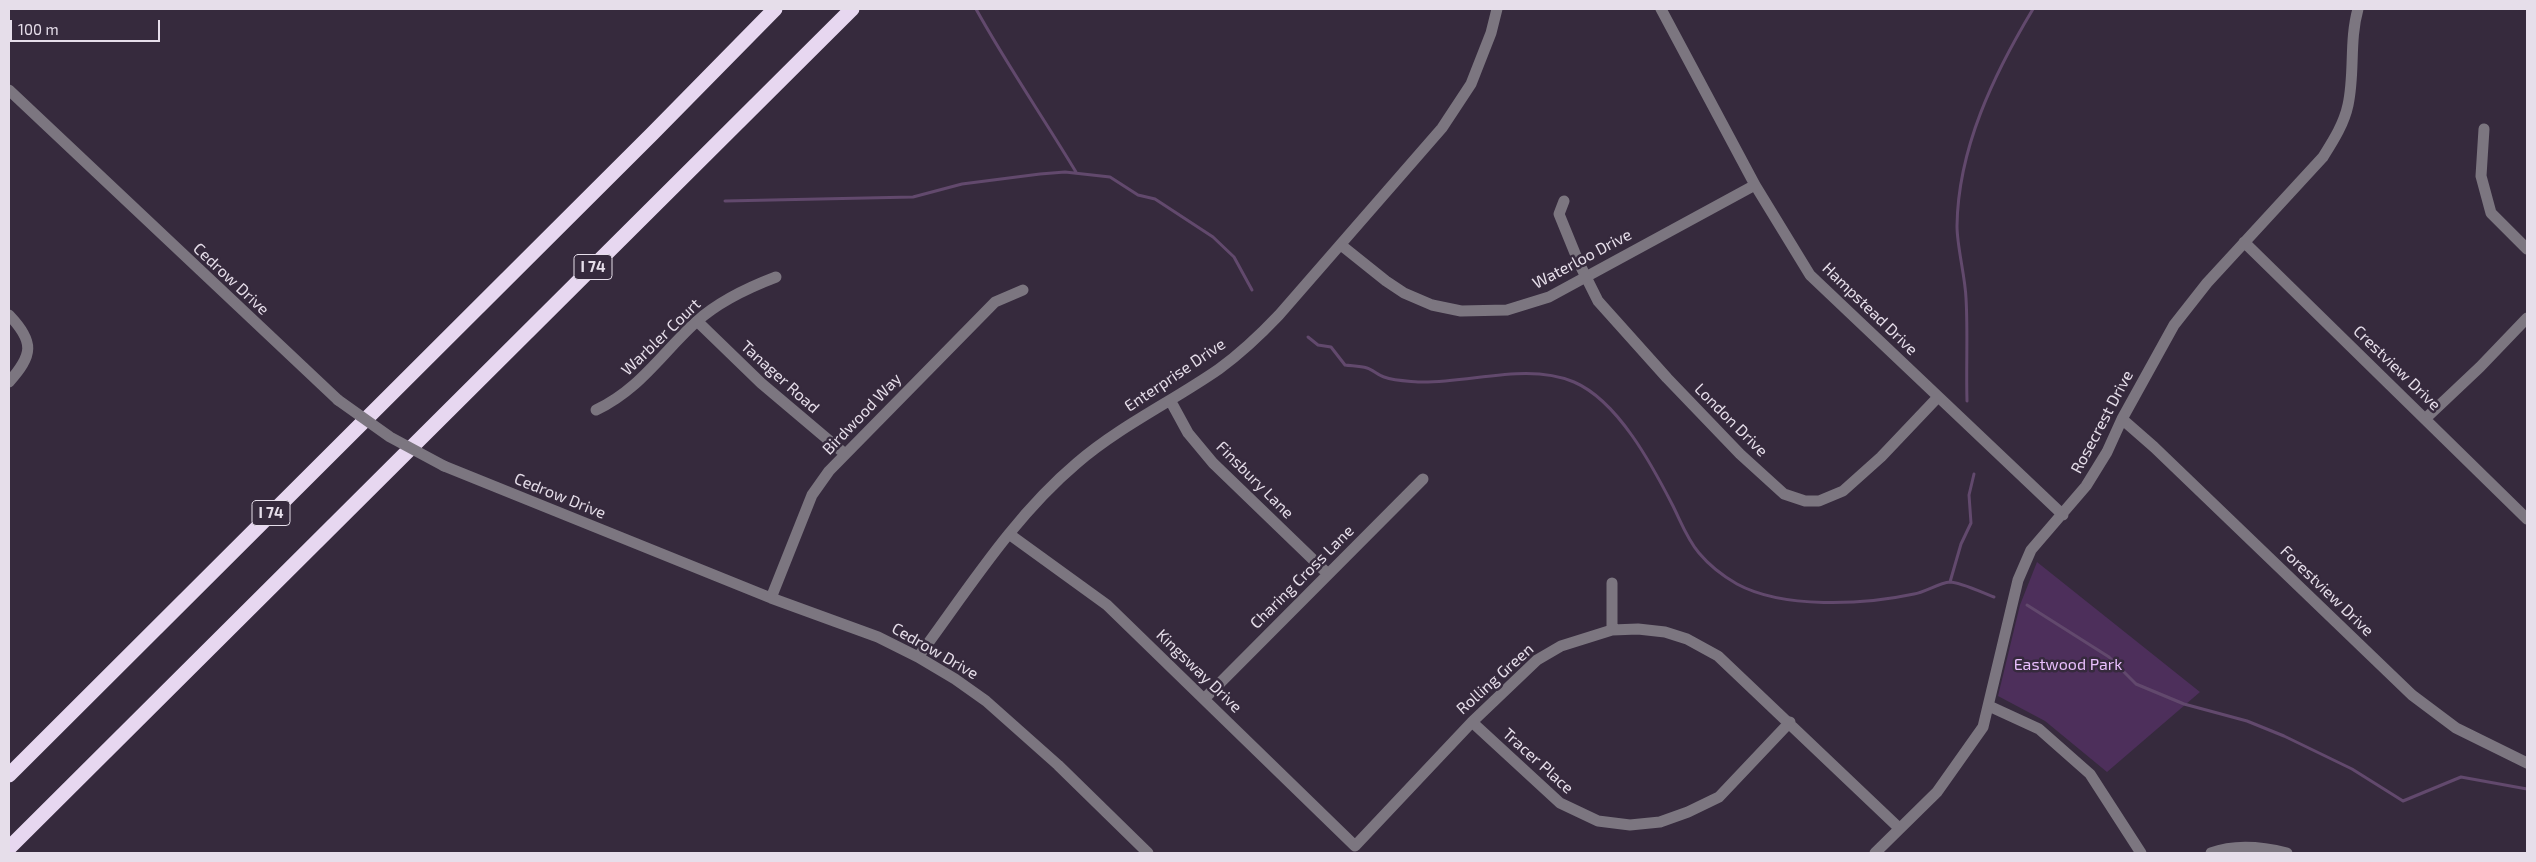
<!DOCTYPE html>
<html>
<head>
<meta charset="utf-8">
<style>
	body { margin:0 }
	#map { position:relative; width:2536px; height:862px; overflow:hidden; background:#362a3d; font-family:"Exo 2",sans-serif }
	canvas { display:block }
	.frame { position:absolute; inset:0; border:10px solid #e6deea; pointer-events:none }
	.scale { position:absolute; left:10px; top:20px; width:150px; height:22px; box-sizing:border-box; border:2px solid #e6deea; border-top:0; padding-left:6px; font-size:15px; line-height:18px; white-space:nowrap; color:#e6deea; -webkit-text-stroke:4px #362a3d; paint-order:stroke }
</style>
</head>
<body>
<div id="map">
<canvas width="2536" height="862"></canvas>
<div class="frame"></div>
<div class="scale">100 m</div>
</div>
<script>
const ctx = document.querySelector('canvas').getContext('2d');
ctx.lineJoin = 'round';
function paint(path, color) { ctx.fillStyle = color; ctx.fill(path, 'evenodd'); }
function strokePath(path, color, width, dash) { ctx.strokeStyle = color; ctx.lineWidth = width; ctx.lineCap = dash ? 'butt' : 'round'; ctx.setLineDash(dash || []); ctx.stroke(path); }
function label(font, color, halo, rows, align = 'center') {
  ctx.font = font + ' "Exo 2",sans-serif'; ctx.lineWidth = 5; ctx.setLineDash([]); ctx.textBaseline = 'middle'; ctx.strokeStyle = halo; ctx.fillStyle = color; for (const [text, x, y, turn = 0] of rows) {
    ctx.save(); ctx.translate(x, y); ctx.rotate((+turn || 0) * Math.PI / 180); ctx.textAlign = isNaN(turn) ? turn : align; if (halo) ctx.strokeText(text, 0, 0); ctx.fillText(text, 0, 0); ctx.restore();
  }
}
const green = new Path2D(`
	M2037,562L2200,692L2107,772L2045,721L1998,696L2020,605Z`);
const stream = new Path2D(`
	M976,9C1007,65 1043,117 1076,172
	M725,201L913,197L962,184L1040,174L1065,172L1110,177L1138,195L1155,199L1213,237L1234,257L1252,290
	M1308,337L1318,345L1331,347L1345,365C1352,366 1360,366 1367,368C1373,370 1378,375 1384,377C1395,381 1407,381 1418,382C1469,384 1526,362 1574,382C1618,401 1652,465 1673,506C1681,522 1687,539 1699,553C1709,565 1723,576 1737,584C1783,609 1863,605 1914,594C1925,592 1939,583 1950,582C1960,582 1983,593 1994,597
	M1967,401C1966,366 1968,332 1966,298C1965,275 1957,247 1957,226C1958,148 1994,74 2033,9
	M1950,582L1961,544L1971,523L1969,495L1974,474
	M2027,605L2109,657L2136,684L2184,704L2247,721L2284,736L2352,769L2403,801L2461,777L2527,789`);
const minor = new Path2D(`
	M1661,9L1755,185L1810,275L2063,515
	M9,90L338,400
	M2484,129L2481,176L2491,213L2527,249
	M1564,201L1559,214L1579,263L1598,301L1667,378L1740,454L1784,494L1805,501H1819L1843,491L1881,457L1938,397
	M2244,242L2527,519
	M1341,245L1386,281L1404,293L1432,305L1461,311L1507,310L1549,297L1755,185
	M9,315C35,342 33,355 9,382
	M697,321L761,383L845,454
	M1170,400L1188,433L1213,463L1328,574
	M596,410C640,389 661,354 696,322C719,301 747,288 776,277
	M2426,418L2480,367L2527,318
	M2122,419L2154,447L2412,695L2456,728L2527,763
	M444,466L771,598L878,637L918,657L955,679L986,701L1058,765L1148,853
	M1009,534L1107,605L1355,846L1472,722L1537,660L1561,646L1612,630L1638,629L1665,632L1687,639L1718,656L1899,828
	M1612,583V630
	M771,598L812,495L829,471L995,302L1023,290
	M918,657C967,591 1013,517 1077,463C1120,426 1173,401 1219,369C1241,353 1261,334 1279,315L1442,128L1471,84L1491,33L1497,9
	M1204,699L1423,479
	M1989,706L2039,729L2090,774L2141,853
	M1472,722L1560,803L1598,821L1630,825L1660,822L1688,812L1719,797L1790,722
	M1875,853L1937,792L1983,727L2018,580L2031,550L2086,486L2107,452L2122,419L2174,325L2207,283L2323,157C2333,141 2344,124 2348,105C2355,73 2349,41 2358,9
	M2211,853C2235,844 2263,847 2287,853`);
const highway = new Path2D(`
	M9,775L653,133L775,9
	M9,848L852,9`);
const minorBridge = new Path2D(`
	M338,400L390,437L444,466`);
const shields = [
	[593,267,38],
	[271,513,38]
];
const shieldNames = [
	["I 74",593,267],
	["I 74",271,513]
];
const streetNames = [
	["Waterloo Drive",1582,259,-28],
	["Cedrow Drive",231,279,43],
	["Hampstead Drive",1870,309,44],
	["Warbler Court",661,337,-44],
	["Crestview Drive",2397,368,44],
	["Enterprise Drive",1175,375,-34],
	["Tanager Road",780,377,42],
	["Birdwood Way",862,414,-46],
	["London Drive",1731,420,45],
	["Rosecrest Drive",2102,422,-62],
	["Finsbury Lane",1255,480,45],
	["Cedrow Drive",560,496,22],
	["Charing Cross Lane",1302,577,-45],
	["Forestview Drive",2327,591,44],
	["Cedrow Drive",935,651,30],
	["Kingsway Drive",1199,671,44],
	["Rolling Green",1495,679,-42],
	["Tracer Place",1538,761,42]
];
const parkNames = [
	["Eastwood Park",2068,665]
];
paint(green, '#4d2f5b');
strokePath(stream, '#62496d', 3);
strokePath(minor, '#7c7680', 11);
strokePath(highway, '#e7d7f0', 15);
strokePath(minorBridge, '#7c7680', 11);
for (const [x, y, w] of shields) { const box = new Path2D(); box.roundRect(x - w / 2, y - 12.5, w, 25, 4); ctx.fillStyle = '#362a3d'; ctx.fill(box); strokePath(box, '#e6deea', 1); }
label('bold 15px', '#e6deea', null, shieldNames);
label('16px', '#e6deea', '#362a3d', streetNames);
label('16px', '#e9bffd', '#362a3d', parkNames);
</script>
</body>
</html>
